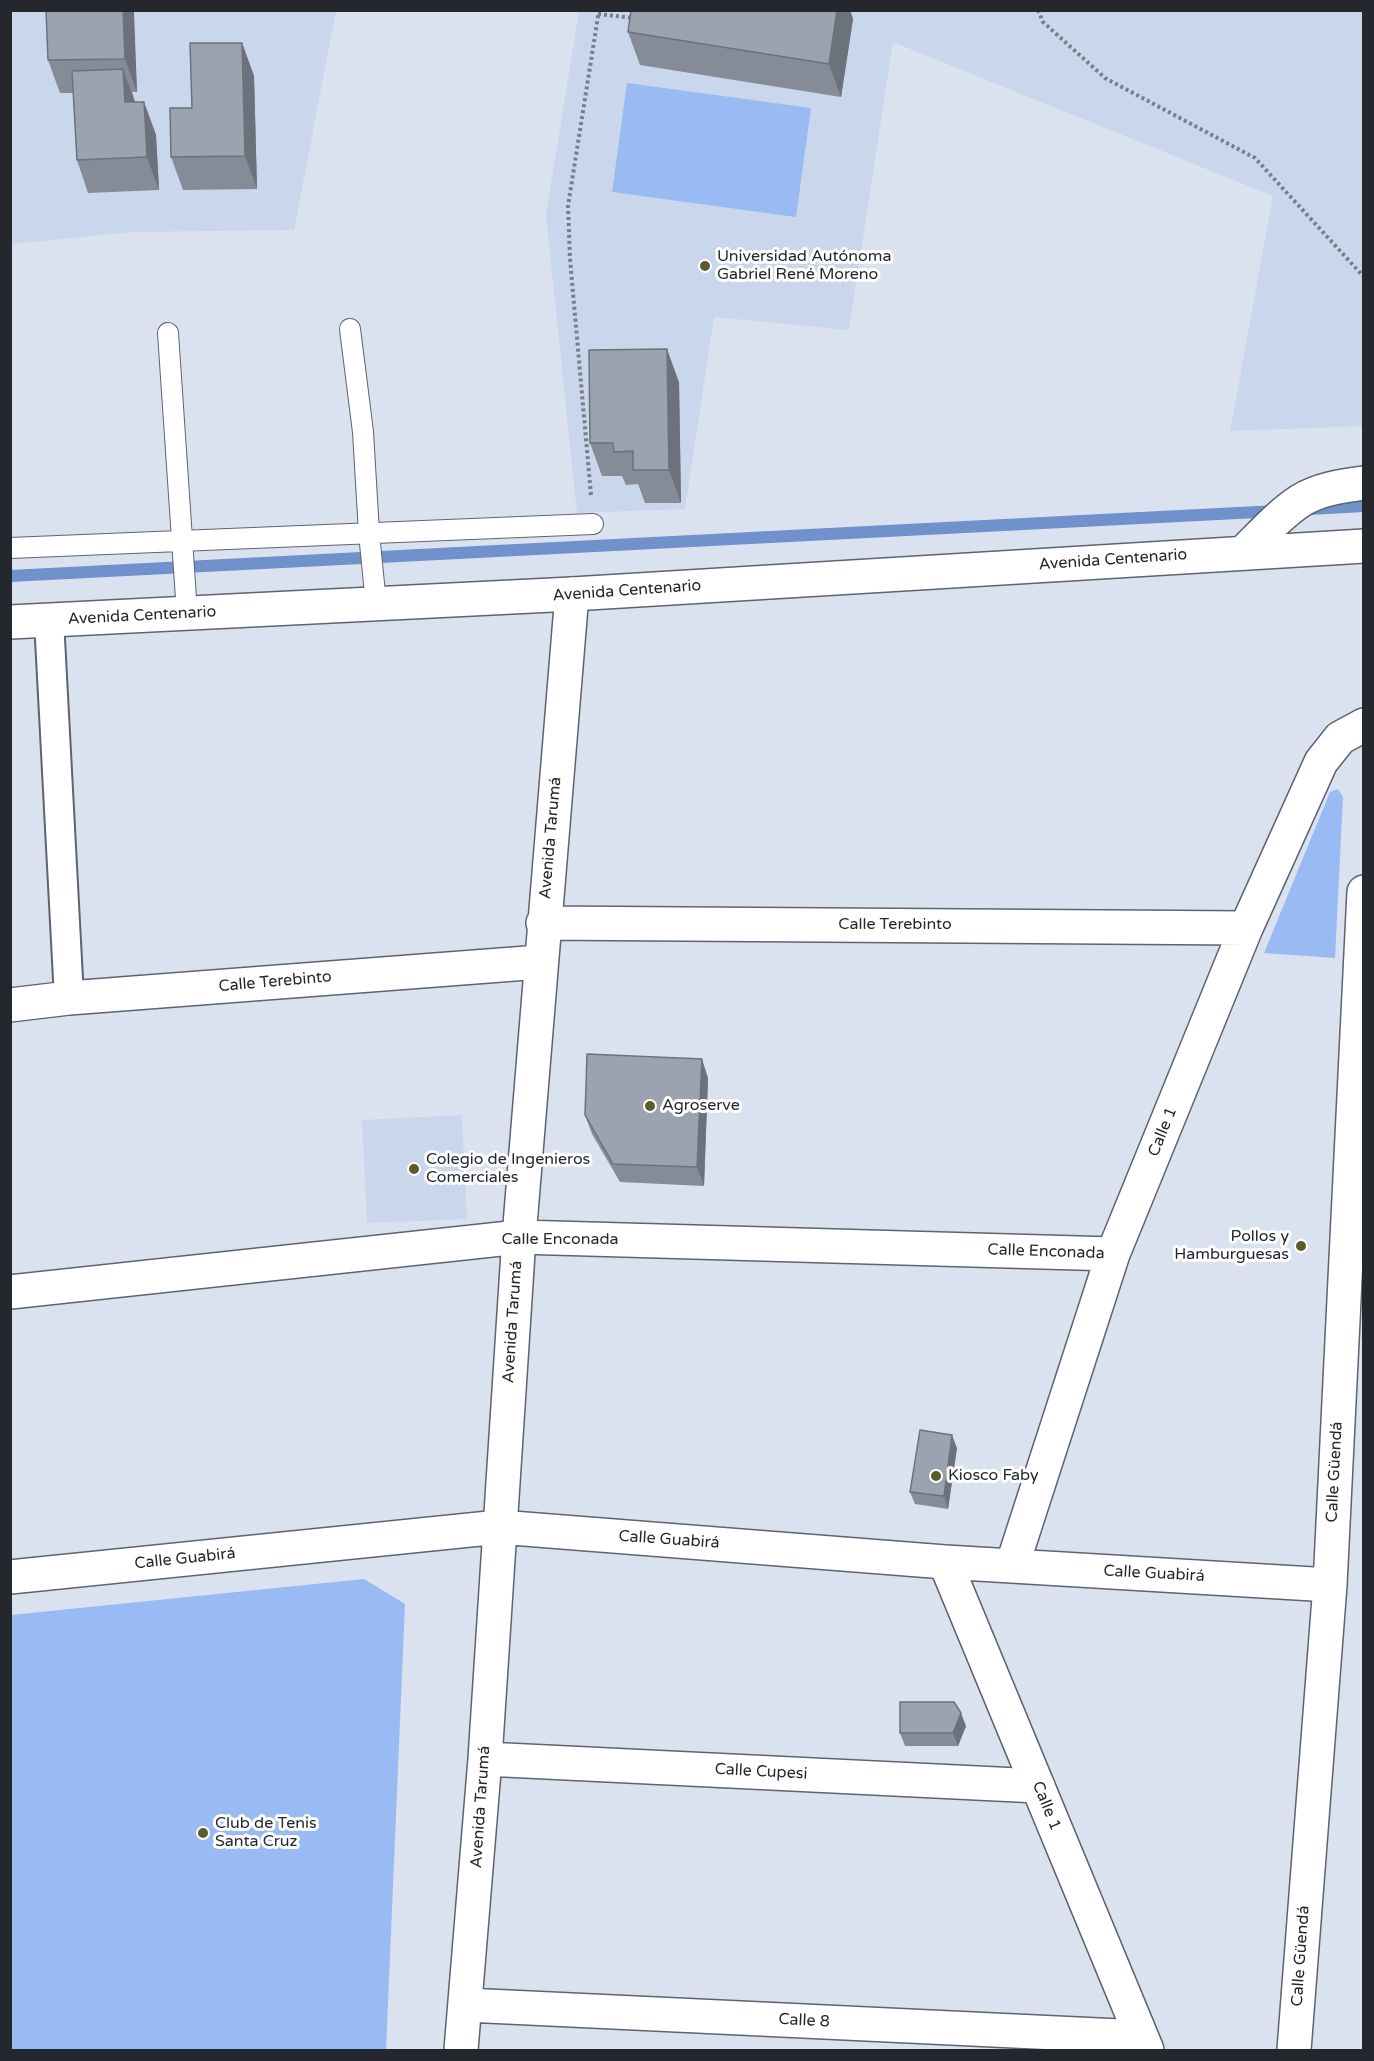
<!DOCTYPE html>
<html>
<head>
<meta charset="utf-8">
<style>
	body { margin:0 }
	#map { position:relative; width:1374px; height:2061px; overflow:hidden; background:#dae2f0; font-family:"Varela Round",sans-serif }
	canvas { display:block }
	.frame { position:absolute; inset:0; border:12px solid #24272d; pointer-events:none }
</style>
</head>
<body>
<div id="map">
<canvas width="1374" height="2061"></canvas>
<div class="frame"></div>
</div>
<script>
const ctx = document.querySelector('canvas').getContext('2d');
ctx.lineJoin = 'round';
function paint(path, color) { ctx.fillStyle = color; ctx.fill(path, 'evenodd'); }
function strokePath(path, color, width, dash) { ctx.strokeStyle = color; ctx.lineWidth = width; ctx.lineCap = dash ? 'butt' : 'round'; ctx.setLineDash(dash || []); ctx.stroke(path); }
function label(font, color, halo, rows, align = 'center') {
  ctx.font = font + ' "Varela Round",sans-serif'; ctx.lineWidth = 6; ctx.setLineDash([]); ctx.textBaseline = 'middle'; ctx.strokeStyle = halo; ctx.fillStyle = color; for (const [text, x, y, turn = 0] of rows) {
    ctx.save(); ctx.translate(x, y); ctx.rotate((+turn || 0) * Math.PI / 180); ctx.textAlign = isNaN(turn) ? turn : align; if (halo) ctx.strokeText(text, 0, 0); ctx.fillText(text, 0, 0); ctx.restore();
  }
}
const built = new Path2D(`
	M11,11H336L294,230L131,232L11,244Z
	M579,11H1363V426L1230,431L1273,196L893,42L849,330L714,317L685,509L577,513L546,215Z
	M462,1115L467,1219L367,1223L362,1120Z`);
const green = new Path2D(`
	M627,83L811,108L796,217L612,192Z
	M1338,789L1343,797L1335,958L1264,953L1330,792Z
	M364,1579L405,1604L386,2050H11V1615Z`);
const stream = new Path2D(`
	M1309,509L1364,506
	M10,576L1277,511`);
const path = new Path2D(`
	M1038,10L1043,22L1105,78L1255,158L1364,277
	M598,14L633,18
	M591,495L570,259L568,206L599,10`);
const service = new Path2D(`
	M350,329L363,432L369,533L376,604
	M168,333L187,613
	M10,548L593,524`);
const pedestrian = new Path2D(`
	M49,620L69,998`);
const minor = new Path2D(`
	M543,923L1246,928
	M10,1005L69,998L540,962
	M10,1292L519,1237L1113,1254
	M945,1562L1147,2050
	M1012,1566L1113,1254L1246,928L1321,762L1340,738L1364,725
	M10,1577L499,1527L945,1562L1330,1585
	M485,1759L1038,1786
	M466,2005L1141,2037
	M461,2050L485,1759L519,1237L572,594
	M1294,2050L1330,1585L1364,892`);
const tertiary = new Path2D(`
	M1244,552C1262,534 1279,515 1300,501C1319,489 1342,486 1364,483
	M10,622L572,594L1364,546`);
const wall = new Path2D(`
	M46,10H133L137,92H132L135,102H144L156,135L159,190L88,193L77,160L73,93H60L48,60Z
	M631,10H850L853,19L841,97L640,65L628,32Z
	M242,43L254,76L257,189L183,190L171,157L192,108Z
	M679,382L681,503H645L638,484L626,485L622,476H602L590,443Z
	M708,1078L704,1186L620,1182L592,1134L585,1115Z
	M957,1448L948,1509L915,1504L910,1492Z
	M966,1726L958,1746H905L900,1733Z`);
const shadedWall = new Path2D(`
	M123,10H133L134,12L137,92L125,59Z
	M837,10H850L853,19L841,97L829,64Z
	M242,43L254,76L257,189L245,156Z
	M123,69L135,102H125Z
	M144,102L156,135L159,190L147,157Z
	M667,349L679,382L681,503L669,470Z
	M702,1059L708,1078L704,1186L697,1167Z
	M952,1435L957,1448L948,1509L944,1496Z
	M961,1713L966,1726L958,1746L953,1733Z`);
const building = new Path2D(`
	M46,10H123L125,59L48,60Z
	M631,10H837L829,64L628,32Z
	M190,43H242L245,156L171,157L170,108H192Z
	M123,69L125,102H144L147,157L77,160L72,71Z
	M667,349L669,470H633V451L614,452L613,443H590L589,350Z
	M587,1054L702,1059L697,1167L613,1164L585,1115Z
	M920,1430L952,1435L944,1496L910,1492Z
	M900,1702H954L961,1713L953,1733H900Z`);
const markers = [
	[705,266,6,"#5a5c29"],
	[650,1106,6,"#5a5c29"],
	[414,1169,6,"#5a5c29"],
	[1301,1246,6,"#5a5c29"],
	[936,1476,6,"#5a5c29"],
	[203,1833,6,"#5a5c29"]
];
const poiNames = [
	["Universidad Autónoma",717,257],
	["Gabriel René Moreno",717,275],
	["Agroserve",662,1106],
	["Colegio de Ingenieros",426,1160],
	["Comerciales",426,1178],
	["Pollos y",1289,1237,"right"],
	["Hamburguesas",1289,1255,"right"],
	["Kiosco Faby",948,1476],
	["Club de Tenis",215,1824],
	["Santa Cruz",215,1842]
];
const streetNames = [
	["Avenida Centenario",1113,560,-4],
	["Avenida Centenario",627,591,-4],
	["Avenida Centenario",142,616,-3],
	["Avenida Tarumá",551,838,-85],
	["Calle Terebinto",895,925],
	["Calle Terebinto",275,982,-5],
	["Calle 1",1163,1132,-68],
	["Calle Enconada",560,1240],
	["Calle Enconada",1046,1252,2],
	["Avenida Tarumá",513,1322,-86],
	["Calle Güendá",1335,1472,-87],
	["Calle Guabirá",669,1540,4],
	["Calle Guabirá",185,1559,-6],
	["Calle Guabirá",1154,1574,3],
	["Calle Cupesi",761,1772,3],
	["Calle 1",1046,1806,68],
	["Avenida Tarumá",481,1807,-86],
	["Calle Güendá",1301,1956,-86],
	["Calle 8",804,2021,3]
];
paint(built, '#cad6eb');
paint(green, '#99baf2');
strokePath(stream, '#7091cb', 12);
strokePath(service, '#5d6470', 22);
strokePath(pedestrian, '#5d6470', 32);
strokePath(minor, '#5d6470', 36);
strokePath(tertiary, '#5d6470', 36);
strokePath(path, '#797e88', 4, [3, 3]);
strokePath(service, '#fff', 20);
strokePath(pedestrian, '#fff', 28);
strokePath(minor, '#fff', 33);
strokePath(tertiary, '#fff', 33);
paint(wall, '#858c97');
paint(shadedWall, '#6c727b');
paint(building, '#9ba3b0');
strokePath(building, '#6c727b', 1.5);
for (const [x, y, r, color] of markers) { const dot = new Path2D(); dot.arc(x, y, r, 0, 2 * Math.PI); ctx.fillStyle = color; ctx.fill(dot); strokePath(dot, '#fff', 2); }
label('16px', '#24272d', '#fff', poiNames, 'left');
label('16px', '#24272d', '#fff', streetNames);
</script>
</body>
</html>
